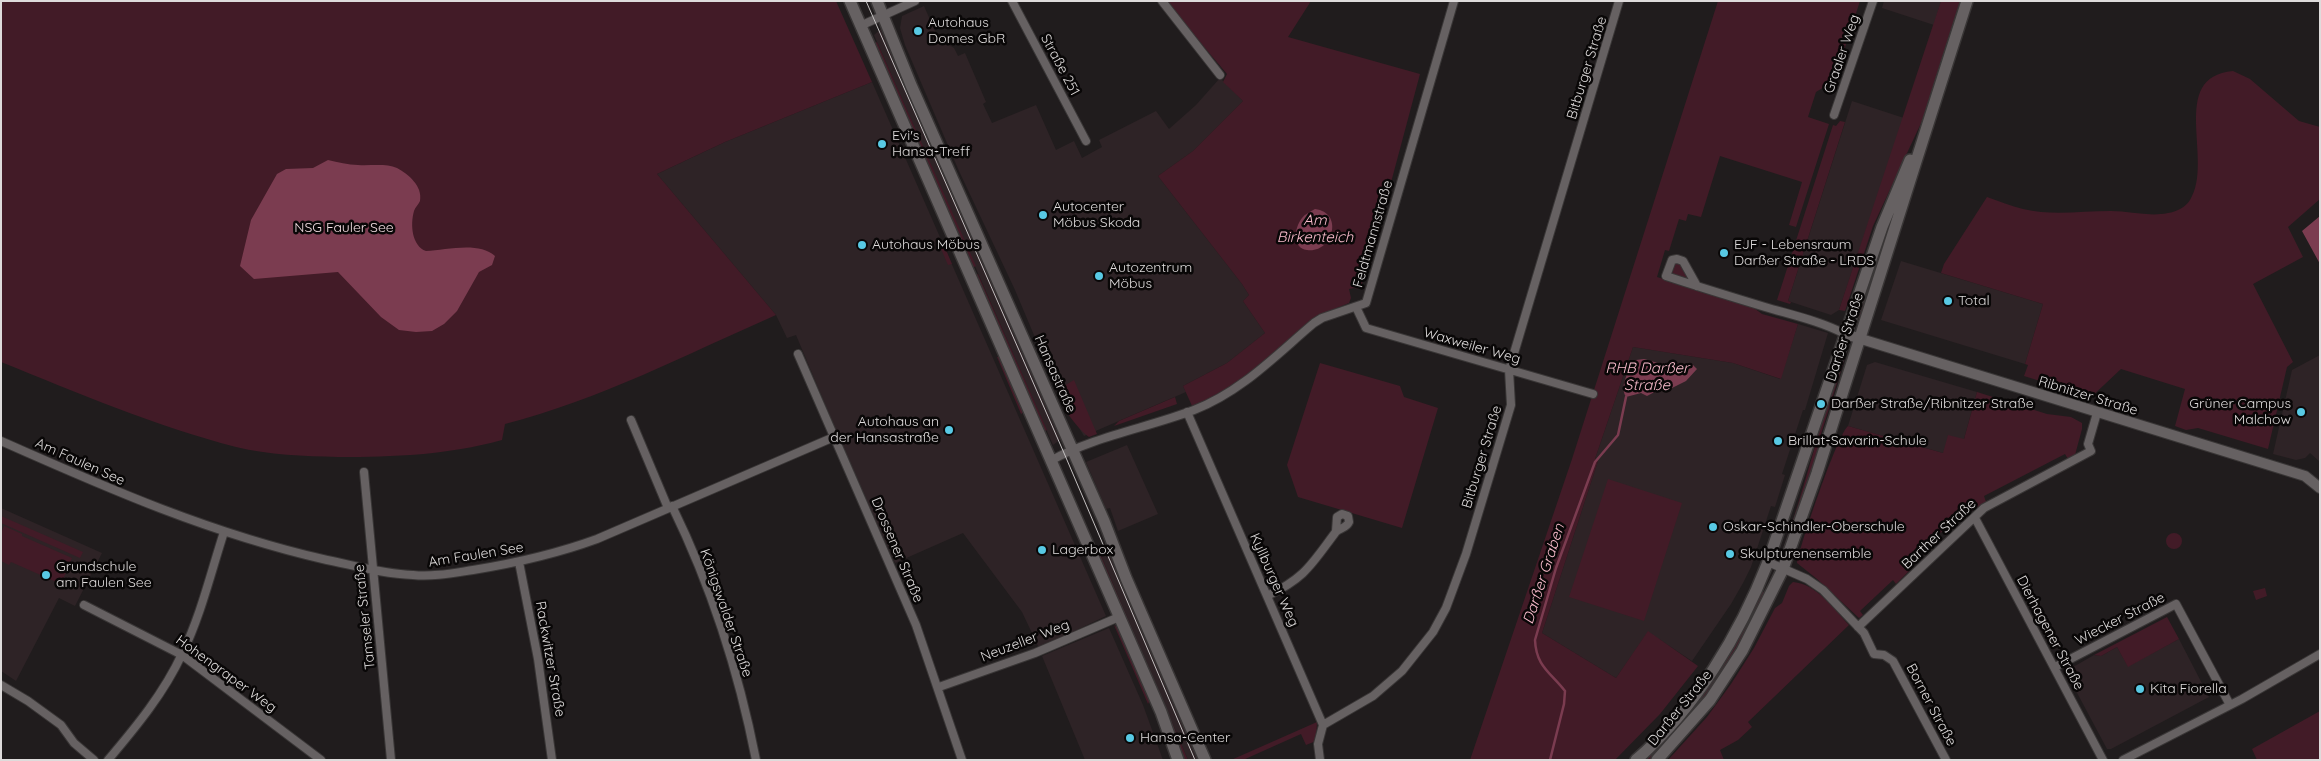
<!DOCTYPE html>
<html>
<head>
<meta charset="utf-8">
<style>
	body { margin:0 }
	#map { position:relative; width:2321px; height:761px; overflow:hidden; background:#201c1d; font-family:Quicksand,sans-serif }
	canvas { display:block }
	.frame { position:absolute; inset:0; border:2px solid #dedbdb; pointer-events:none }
</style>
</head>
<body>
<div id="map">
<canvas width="2321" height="761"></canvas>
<div class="frame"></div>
</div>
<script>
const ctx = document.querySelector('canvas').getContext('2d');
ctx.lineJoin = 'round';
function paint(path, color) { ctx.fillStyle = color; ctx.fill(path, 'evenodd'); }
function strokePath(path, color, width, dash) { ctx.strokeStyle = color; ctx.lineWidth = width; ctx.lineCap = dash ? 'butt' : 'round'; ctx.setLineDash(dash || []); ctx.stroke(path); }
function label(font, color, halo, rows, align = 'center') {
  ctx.font = font + ' Quicksand,sans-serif'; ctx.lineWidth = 5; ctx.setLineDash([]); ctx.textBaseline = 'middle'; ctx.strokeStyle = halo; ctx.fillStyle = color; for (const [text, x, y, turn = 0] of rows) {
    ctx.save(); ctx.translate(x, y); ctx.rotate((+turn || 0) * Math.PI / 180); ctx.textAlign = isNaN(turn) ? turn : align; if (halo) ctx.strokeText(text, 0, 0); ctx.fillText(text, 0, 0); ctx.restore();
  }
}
const built = new Path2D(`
	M1884,1H1941L1934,25L1882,8Z
	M924,6L938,38L954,48L958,56L965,53L986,102L983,104L992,123L1036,105L1056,150L1074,141L1082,158L1102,147L1099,140L1156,111L1169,129L1196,105L1220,78L1243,101L1193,151L1158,176L1242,284L1249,295L1243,301L1265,333L1227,363L1183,386L1186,392L1084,436L1060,397L1015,290L959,171L905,45L900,28L902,16Z
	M881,29L885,40L888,39L1033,374L1058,426L1055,428L1061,439L1053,445L874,35Z
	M872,82L1106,616L1039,648L1022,612L963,533L895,563L843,447L796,335L787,338L776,315L657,174L725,142Z
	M1852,101L1904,118L1839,310L1831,315L1788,301Z
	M1901,261L2043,304L2025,364L1881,320Z
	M1798,324L1828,333L1805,410H1803L1782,474L1785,475L1775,507L1771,506L1751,567L1743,583L1731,604L1692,661L1648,632L1616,678L1542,633L1598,461L1595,459L1633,347L1733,363L1780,379Z
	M2320,355V462L2310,453L2305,458L2296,460L2273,454L2292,370Z
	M1875,362L1977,392L1964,439L1943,453L1848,426L1867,365Z
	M1127,445L1158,514L1118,531L1110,508L1106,509L1086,462Z
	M1,508L102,553L75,606L59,598L16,681L1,671Z
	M1110,546L1200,760H1188L1099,551Z
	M1109,628L1143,705L1163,760H1085L1042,656Z
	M2179,639L2209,697L2111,749H2107L2067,674L2068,670L2094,655L2101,656L2117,647L2128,666Z`);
const green = new Path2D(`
	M1,1H836L872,82L725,142L657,174L776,315C687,354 599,400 505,424L502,440C447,455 395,457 338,457C304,456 269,455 236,447C155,426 78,393 1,362Z
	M1165,1H1311L1288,37L1420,74L1370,261L1360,289L1354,288L1349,289L1351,298L1349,303L1320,315L1240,381L1193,408L1183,386L1227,363L1265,333L1243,301L1249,295L1242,284L1158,176L1193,151L1243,101L1223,82L1227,74Z
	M1718,1H1860L1834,81L1816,92L1808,117L1829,124L1796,227L1789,225L1802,182L1720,156L1701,217L1688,214L1686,221L1679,219L1669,251L1665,250L1657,277L1754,308L1762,314L1798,324L1781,379L1733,363L1633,347L1595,459L1598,461L1542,633L1616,678L1648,631L1698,666L1660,714L1615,760H1470L1572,459Z
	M1941,1H1960L1922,121L1873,226L1845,311L1839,310Z
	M877,42L976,266L972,268L874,44Z
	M2233,71L2250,79L2299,121L2320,127V199L2288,227L2303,257L2253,284L2293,362L2287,367L2268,449L2198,428L2186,430L2175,426L2185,389L2121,369L2088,400L2072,391L2024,376L2028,365L2025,364L2043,304L1941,273L1944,264L1987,197C1999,201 2011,206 2023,209C2052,216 2081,211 2111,211C2130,211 2149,217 2168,213C2176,212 2186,207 2190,200C2215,161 2167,77 2233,71Z
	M1840,121L1845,122L1788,301L1791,302L1790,304L1777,300L1833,125L1836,126Z
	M1894,209H1896L1863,318L1859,317Z
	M943,243L952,264L948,265L939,244Z
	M1675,263L1681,264L1689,278L1688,280L1674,276L1671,272Z
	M978,274L1047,430L1045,431L976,275Z
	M1001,356L1024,412L1021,414L997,357Z
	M1841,356L1845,358L1821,434L1814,468L1784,553L1782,552C1805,488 1821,422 1841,356Z
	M1320,363L1400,386L1404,397L1438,408L1402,528L1298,497L1287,465Z
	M1074,380L1097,434L1089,437C1077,428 1057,403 1059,389Z
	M1977,392L2047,414L2071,417L2082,423V429L2075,455L2068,459L2065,454L1984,496L1986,502L1970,512L1960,522L1956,518L1907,565L1910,570L1896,584L1893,580L1860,611L1863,615L1859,618L1817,579L1797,563C1800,545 1837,435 1848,426L1943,453L1948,435L1964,439Z
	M1175,397L1177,404L1114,426L1119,421Z
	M1608,479L1682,503L1644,621L1569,597Z
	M1,516L83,552L80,558L1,523Z
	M4,526L22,534V536L72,558L61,584L11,562L9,565L1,561V533Z
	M2166 541a8 8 0 1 1 16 0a8 8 0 1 1-16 0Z
	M1099,551L1188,760H1183L1096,552Z
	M1793,582C1817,584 1834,609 1849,625L1748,722L1752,727L1738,740L1720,750L1724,760H1668L1707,717L1731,684L1754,648L1775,608L1782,603L1789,586Z
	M2265,588L2267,596L2256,600L2253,591Z
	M1761,591L1767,593C1756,614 1746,635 1734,654C1711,693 1682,727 1651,760H1646C1696,711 1726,650 1761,591Z
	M2167,617L2179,639L2128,667L2117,647L2101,656L2094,655Z
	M1114,625L1119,629L1150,700L1148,704Z
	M2320,711V760H2257L2252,749Z
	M1317,722L1316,741L1306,745L1301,734L1243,760H1231Z`);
const water = new Path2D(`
	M328,160C338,162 348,165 358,165C370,166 386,163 397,168C408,174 423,186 420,201C419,204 415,207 414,211C410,225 412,246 426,251C446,250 479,241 495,256L492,265L479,272L457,311L444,324L432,331L416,332L399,330L381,317L338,272L254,279L240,266L251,220L277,174L286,169L313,168Z
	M1315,209C1345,213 1332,254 1307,250C1292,248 1294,228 1302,218C1305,214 1310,212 1315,209Z
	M2320,216V264L2302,231Z
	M1644,359L1658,363L1692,364L1697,369L1686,381L1672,388H1662L1647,396L1641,393L1626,397C1619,386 1629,369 1636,360Z`);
const stream = new Path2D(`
	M1550,760L1564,704L1565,691C1550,672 1536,666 1535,640L1556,568L1595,462L1618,435L1626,397`);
const minor = new Path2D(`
	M1012,1L1086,141
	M1162,1L1220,75
	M860,26L915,1
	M1834,115L1873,1
	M1697,286L1683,261L1677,259L1672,260L1666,276C1699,287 1732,297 1765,307C1792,315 1820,321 1845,334
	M1356,307L1366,328L1593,394
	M798,354L916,625L962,760
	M1187,412L1323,725L1318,744L1320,760
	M631,420L668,508
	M1,441C109,489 212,534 327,560C356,566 384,574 413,575C433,577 453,573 473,570C516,563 556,554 597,539L834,437
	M1050,461C1095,436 1147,428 1194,410C1241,392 1276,355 1314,323L1322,318L1366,303L1454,1
	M364,472L391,760
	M672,506C711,586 739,673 756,760
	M1975,518L2103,760
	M519,562L538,659L552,760
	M1768,562L1807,579L1823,590L1864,633L1874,654L1884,655L1893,661L1946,760
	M1267,596C1305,578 1311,565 1335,533C1338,528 1346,529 1349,522L1348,516L1342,514L1337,517L1336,531
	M84,605L182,655L321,760
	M1858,627L1984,508L2091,451L2088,444L2097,413
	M2055,667L2176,604L2230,705
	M1,685L28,701L61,725L74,743L94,760
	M939,687L1035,653L1119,617
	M1323,725L1373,696L1402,671L1433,632L1446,608L1466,554L1511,405L1509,370L1619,1
	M108,760C136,727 164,693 182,654C201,615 211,572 224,532
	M2123,760L2242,699L2320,654`);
const tertiary = new Path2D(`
	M1845,334L2305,476L2320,488`);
const secondary = new Path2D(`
	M850,1L1161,712L1178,760
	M877,1L911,85L1104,521L1126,578L1205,760
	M1636,760C1695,709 1740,634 1768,562L1882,227L1910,160
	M1657,760L1710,700L1742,651L1783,569L1817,473L1967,1`);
const tram = new Path2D(`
	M866,1L1064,453L1195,760`);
const markers = [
	[918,31,5,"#58c9e4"],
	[882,144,5,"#58c9e4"],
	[1043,215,5,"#58c9e4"],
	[862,245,5,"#58c9e4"],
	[1724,253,5,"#58c9e4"],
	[1099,276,5,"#58c9e4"],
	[1948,301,5,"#58c9e4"],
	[1821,404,5,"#58c9e4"],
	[2301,412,5,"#58c9e4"],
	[949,430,5,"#58c9e4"],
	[1778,441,5,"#58c9e4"],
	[1713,527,5,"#58c9e4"],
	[1042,550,5,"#58c9e4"],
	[1730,554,5,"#58c9e4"],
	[46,575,5,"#58c9e4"],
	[2140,689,5,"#58c9e4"],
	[1130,738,5,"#58c9e4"]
];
const poiNames = [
	["Autohaus",928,23],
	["Domes GbR",928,39],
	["Evi's",892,136],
	["Hansa-Treff",892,152],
	["Autocenter",1053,207],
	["Möbus Skoda",1053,223],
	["Autohaus Möbus",872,245],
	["EJF - Lebensraum",1734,245],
	["Darßer Straße - LRDS",1734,261],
	["Autozentrum",1109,268],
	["Möbus",1109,284],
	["Total",1958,301],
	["Darßer Straße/Ribnitzer Straße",1831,404],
	["Grüner Campus",2291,404,"right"],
	["Malchow",2291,420,"right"],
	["Autohaus an",939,422,"right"],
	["der Hansastraße",939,438,"right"],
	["Brillat-Savarin-Schule",1788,441],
	["Oskar-Schindler-Oberschule",1723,527],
	["Lagerbox",1052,550],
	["Skulpturenensemble",1740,554],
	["Grundschule",56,567],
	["am Faulen See",56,583],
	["Kita Fiorella",2150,689],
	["Hansa-Center",1140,738]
];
const streetNames = [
	["Graaler Weg",1842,54,-71],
	["Straße 251",1060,65,62],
	["Bitburger Straße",1587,68,-73],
	["Feldtmannstraße",1373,234,-74],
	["Darßer Straße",1845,337,-72],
	["Waxweiler Weg",1472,346,16],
	["Hansastraße",1055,374,66],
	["Ribnitzer Straße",2088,396,17],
	["Bitburger Straße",1482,457,-73],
	["Am Faulen See",80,462,24],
	["Barther Straße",1939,534,-43],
	["Drossener Straße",897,550,67],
	["Am Faulen See",476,555,-9],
	["Kyllburger Weg",1274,580,66],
	["Königswalder Straße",726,613,71],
	["Tamseler Straße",365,617,-96],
	["Wiecker Straße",2120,619,-27],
	["Dierhagener Straße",2050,633,62],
	["Neuzeller Weg",1025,641,-21],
	["Rackwitzer Straße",550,659,80],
	["Hohengraper Weg",226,674,36],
	["Borner Straße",1931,705,62],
	["Darßer Straße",1680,708,-51]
];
const parkNames = [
	["NSG Fauler See",344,228]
];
const waterNames = [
	["Am",1315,220],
	["Birkenteich",1315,237],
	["RHB Darßer",1647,368],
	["Straße",1647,385],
	["Darßer Graben",1544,574,-72]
];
paint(built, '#2e2326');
paint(green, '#421b27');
paint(water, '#7b3c50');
strokePath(stream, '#7b3c50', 2.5);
strokePath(minor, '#393636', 10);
strokePath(tertiary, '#393636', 12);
strokePath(secondary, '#393636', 14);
strokePath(minor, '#666162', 8);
strokePath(tertiary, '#666162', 10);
strokePath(secondary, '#666162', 11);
strokePath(tram, '#c5c2c2', 1);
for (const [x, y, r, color] of markers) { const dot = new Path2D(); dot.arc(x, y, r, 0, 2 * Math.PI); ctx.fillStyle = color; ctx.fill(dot); strokePath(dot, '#090707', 2); }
label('14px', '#dedbdb', '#090707', poiNames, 'left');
label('14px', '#dedbdb', '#090707', streetNames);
label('14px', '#f2dde2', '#090707', parkNames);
label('italic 15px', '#f8bbcb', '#090707', waterNames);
</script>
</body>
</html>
